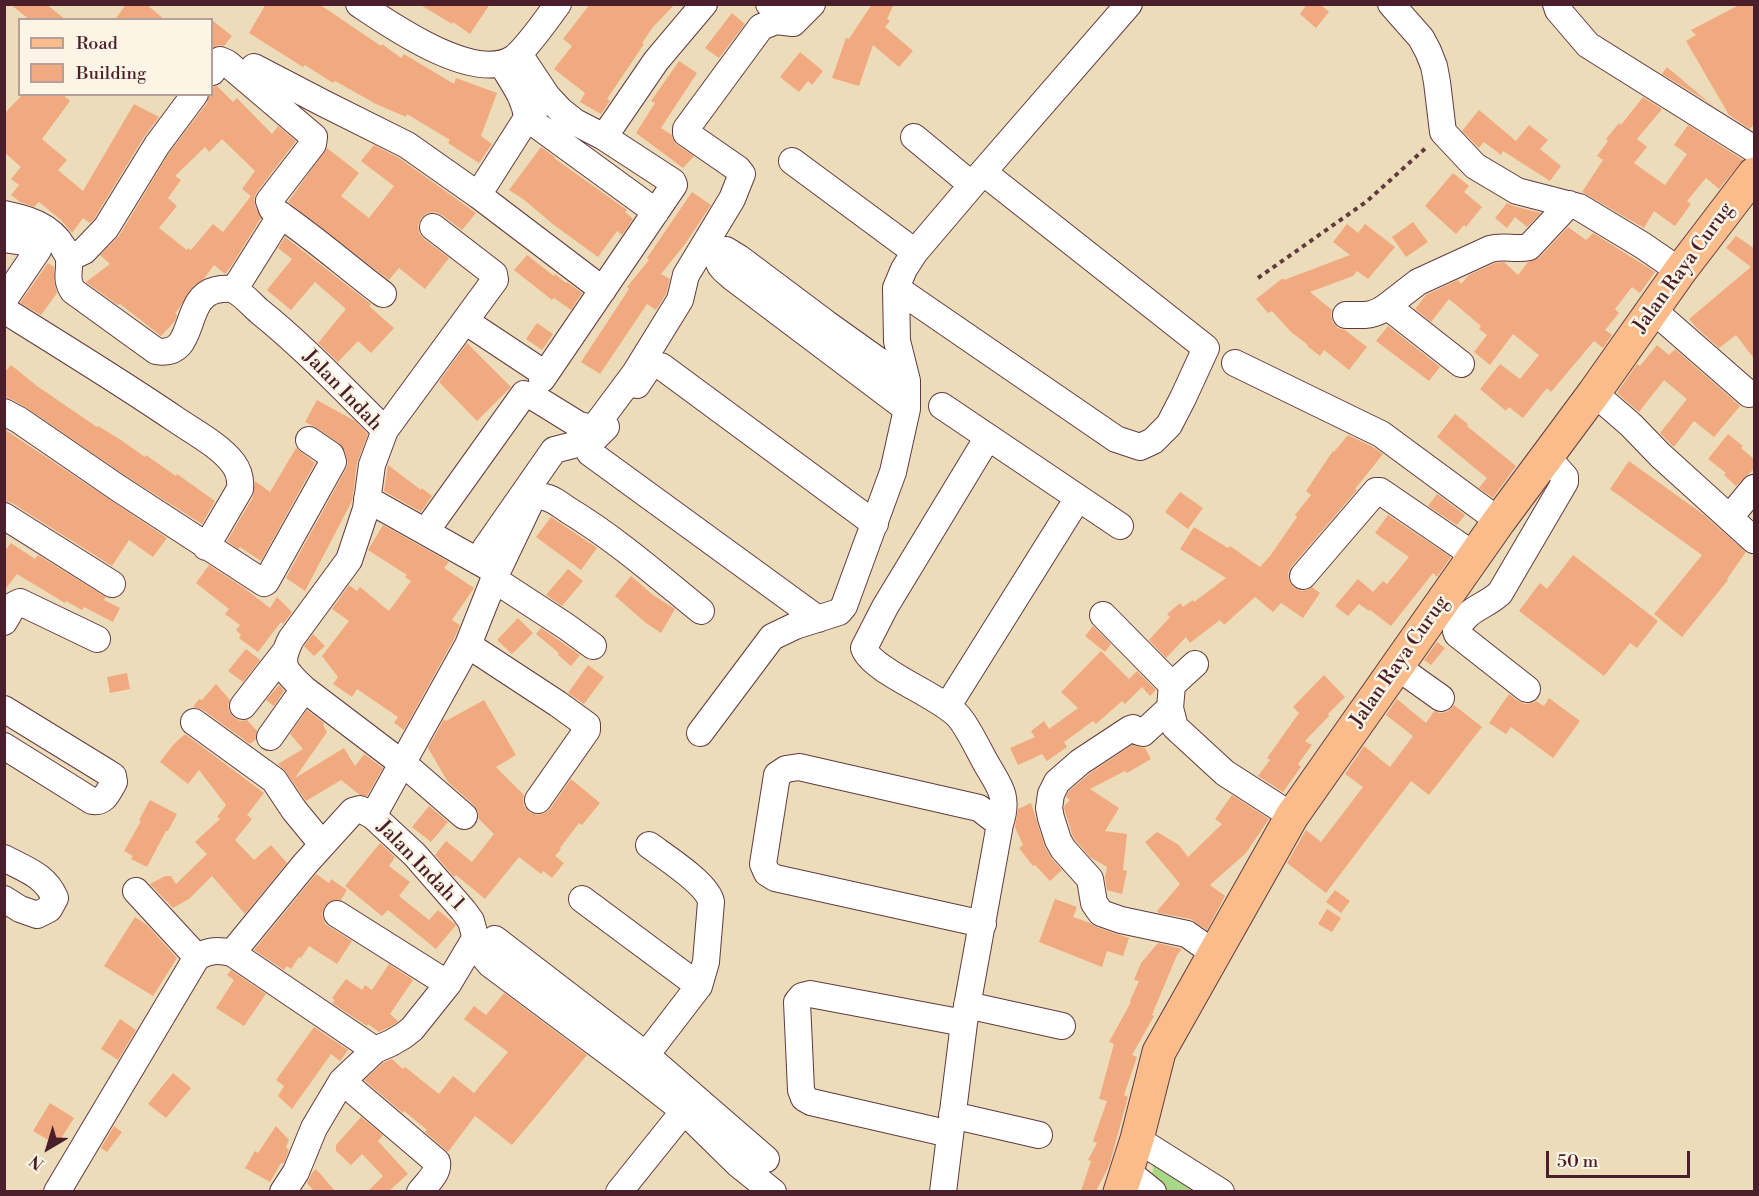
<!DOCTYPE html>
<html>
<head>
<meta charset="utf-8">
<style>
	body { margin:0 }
	#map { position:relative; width:1759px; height:1196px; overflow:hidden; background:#eddcba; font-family:"Libre Bodoni",serif }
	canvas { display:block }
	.frame { position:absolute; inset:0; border:6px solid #4a1f2b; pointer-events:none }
	.legend { position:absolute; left:18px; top:18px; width:195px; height:78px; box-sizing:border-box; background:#fcf5e5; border:2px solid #b59f9b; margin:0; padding:8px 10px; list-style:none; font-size:18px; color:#4a1f2b }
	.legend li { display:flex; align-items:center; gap:12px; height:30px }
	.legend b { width:30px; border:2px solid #b59f9b }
	.north { position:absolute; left:18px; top:1118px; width:60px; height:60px; -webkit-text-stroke:4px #fcf5e5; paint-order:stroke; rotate:218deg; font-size:16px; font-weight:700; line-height:24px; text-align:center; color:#4a1f2b }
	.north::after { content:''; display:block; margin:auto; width:21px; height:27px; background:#4a1f2b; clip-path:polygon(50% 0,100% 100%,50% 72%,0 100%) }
	.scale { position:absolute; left:1546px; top:1151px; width:144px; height:27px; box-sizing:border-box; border:3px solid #4a1f2b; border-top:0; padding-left:8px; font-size:18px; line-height:21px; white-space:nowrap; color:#4a1f2b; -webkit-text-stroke:4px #fcf5e5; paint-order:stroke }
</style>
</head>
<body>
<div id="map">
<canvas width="1759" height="1196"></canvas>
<div class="frame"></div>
<ul class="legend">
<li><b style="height:8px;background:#f9bc8a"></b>Road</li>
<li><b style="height:16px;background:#f1aa7f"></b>Building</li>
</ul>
<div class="north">N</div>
<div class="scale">50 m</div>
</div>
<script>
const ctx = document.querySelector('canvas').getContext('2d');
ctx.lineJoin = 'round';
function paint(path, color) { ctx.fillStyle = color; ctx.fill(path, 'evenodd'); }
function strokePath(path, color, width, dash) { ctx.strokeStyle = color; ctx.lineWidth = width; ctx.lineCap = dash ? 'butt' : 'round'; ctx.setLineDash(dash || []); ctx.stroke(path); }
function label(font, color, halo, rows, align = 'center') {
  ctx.font = font + ' "Libre Bodoni",serif'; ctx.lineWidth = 5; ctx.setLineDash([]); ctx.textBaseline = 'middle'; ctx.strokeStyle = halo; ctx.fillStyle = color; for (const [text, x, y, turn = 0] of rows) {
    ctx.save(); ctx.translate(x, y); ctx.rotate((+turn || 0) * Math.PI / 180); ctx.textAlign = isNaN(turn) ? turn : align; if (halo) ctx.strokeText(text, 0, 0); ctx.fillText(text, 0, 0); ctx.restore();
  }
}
const green = new Path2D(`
	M1154,1134L1232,1191L1118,1192L1153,1172Z`);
const building = new Path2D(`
	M10,4H46L66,20H30Z
	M126,4H146L165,20H115Z
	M266,4H319L381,46L382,44L401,58L404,54L454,84L456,78L497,93L481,136L492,144L479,163L448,143L450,140L407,114L406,117L376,104L335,81L333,83L305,65L303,67L249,33Z
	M419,4H490L470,34L453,22L452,24Z
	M590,4H675L653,27L642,43L644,44L607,99L610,101L601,114L580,102L585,93L554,69L572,46L563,39Z
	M872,4H894L887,19L890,21L885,27L913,51L899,67L873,45L859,86L832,78L846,38L849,39Z
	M1307,4H1320L1329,12L1316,28L1300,14Z
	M1741,4H1755V123L1750,129L1729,115L1686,41L1696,35L1691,30Z
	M732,13L745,24L719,58L705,48Z
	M212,20L232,36L224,46L219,45L212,48Z
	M800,52L823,71L812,85L808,81L799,92L780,77Z
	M679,61L697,73L661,128L672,135L673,140L677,145L694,156L683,168L636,133L655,103L651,101Z
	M1667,67L1706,100L1713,105L1662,74Z
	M217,86L233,102L237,98L272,134L278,126L296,141L257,192L254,198L255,206L261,218L232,265L225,274L214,265L203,280L194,286L175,314L177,315L175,321L161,336L120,304L118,305L86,282L110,264L100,255L119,236L169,153L207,103L210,94H212V87ZM222,139L255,171L242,189L251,196L223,232L213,224L191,250L188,248L187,250L159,228L177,206L168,198L181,180L175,176L205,147L209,152Z
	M23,94H62L70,101L42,139L67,160L58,170L83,191L134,104L159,117L144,137L94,219L90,223L83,218L72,233L61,220L39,202L34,207L20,202L11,195L19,185L11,179L21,167L4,152V114Z
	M1643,97L1662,109L1637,139L1647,147L1634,163L1665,185L1687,154L1674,145L1688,125L1743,160L1719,189L1706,178L1687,201L1691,204L1675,226L1654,211L1644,228L1582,192L1603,160L1597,156L1608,141L1606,139L1619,123L1621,125Z
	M1479,110L1516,141L1529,125L1548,140L1540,149L1561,166L1550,181L1503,151L1501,155L1484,142L1479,148L1462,131Z
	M374,145L399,158L476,213L462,230L442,215L436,212L427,213L421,218L418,226L419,233L424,239L449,258L425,289L399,268L389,280L288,202L327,148L359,173L341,196L369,218L394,186L361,161Z
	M541,147L555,157L554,158L627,210L625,212L633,219L622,235L617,231L598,257L554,225L523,199L509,190Z
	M1453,173L1469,186L1464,192L1482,207L1466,227L1464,225L1456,234L1425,206Z
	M692,192L711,205L685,244L661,274L670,279L666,294L656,310L647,304L600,374L581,362L629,289L627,287L649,260L647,258Z
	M1507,203L1513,206L1541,213L1527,227L1515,217L1507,228L1495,218Z
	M1413,222L1428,242L1406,257L1392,237Z
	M1347,224L1358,233L1365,224L1395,247L1368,279L1357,271L1353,276L1310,292L1332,310L1331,315L1333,322L1338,328L1345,330L1367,347L1349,370L1324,350L1320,356L1307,346L1308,345L1291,332L1272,311L1268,313L1256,299L1283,278L1284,280L1350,255L1333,242Z
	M1568,227L1586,240L1593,233L1655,272L1640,293L1632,287L1615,309L1619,313L1605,330L1612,335L1603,348L1594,341L1551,392L1547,388L1523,418L1509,407L1506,411L1480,389L1500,364L1520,379L1539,355L1513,334L1490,365L1474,352L1487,335L1479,329L1481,326L1449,299L1431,322L1415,309L1426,295L1458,280L1461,284L1469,275L1495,263L1504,262L1518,275L1528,262L1540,257Z
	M1736,236L1755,249V360L1736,335L1719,348L1696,327L1689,319L1751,267L1726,248Z
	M285,237L371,304L369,306L394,328L371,353L358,341L338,362L318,343L346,309L315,282L291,310L267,290L292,259L278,248Z
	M527,255L554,276L555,274L566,283L567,282L582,293L571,310L554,298L552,300L514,270Z
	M48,263L54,267V281L57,293L41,315L20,303Z
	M537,323L553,334L542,350L526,339Z
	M1388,326L1440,367L1429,381L1376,341Z
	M467,343L511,387L477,421L439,382Z
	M1657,345L1669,355L1675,349L1740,406L1714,437L1694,421L1674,447L1660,433L1687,399L1664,380L1639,412L1617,393L1637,364L1640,366Z
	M11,365L37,386L97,427L98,426L121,440L145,457L146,455L176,476L177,474L215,501L202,524L126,476L27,408L11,399L4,397V373Z
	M317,400L355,421L368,434L357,463L352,501L305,591L286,578L346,469L348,463L345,451L339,443L317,428L305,422Z
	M1455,414L1468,424L1467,426L1516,466L1493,498L1479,488L1487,478L1437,437Z
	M4,429L167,538L153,557L129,540L112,566L12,503L4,501Z
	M1728,434L1743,446L1741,448L1755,460V468L1736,486L1724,475L1726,473L1708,459Z
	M1348,435L1373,447L1383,454L1355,489L1357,490L1291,567L1288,573L1289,580L1293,587L1301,591L1307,590L1312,587L1320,593L1303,618L1281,603L1273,612L1255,597L1224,625L1220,620L1190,643L1186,637L1166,658L1149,640L1170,617L1167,614L1180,603L1183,607L1193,600L1194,602L1226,578L1180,549L1194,527L1228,548L1230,546L1260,567L1270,556L1297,517L1295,515L1311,495L1306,491L1333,451L1334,452Z
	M296,448L315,463L261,561L240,547L238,549L227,541L253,497L255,481L270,492Z
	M1629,461L1704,515L1746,552L1727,579L1728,580L1682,637L1654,614L1702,555L1610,489Z
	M388,465L421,490L422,488L432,496L421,512L384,491Z
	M1180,492L1203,508L1188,529L1165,512Z
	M1437,494L1465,515L1457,525L1428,506Z
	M1388,515L1451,557L1437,577L1433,573L1391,626L1370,610L1369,611L1359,604L1348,616L1335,606L1358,579L1373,592L1383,581L1387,584L1409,557L1375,533Z
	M551,517L597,548L581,570L536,537Z
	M383,525L449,562L444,568L474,588L452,620L460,625L454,639L404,730L394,723L398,717L357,689L352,697L333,684L338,677L322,656L349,621L332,609L349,585L357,591L360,587L389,611L411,581L405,577L407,575L368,550Z
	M11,543L35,559L38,555L106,597L104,600L120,608L113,622L84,607L82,610L66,601L65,603L17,574L4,591V552Z
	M1573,555L1658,621L1637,648L1630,643L1604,676L1519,611L1540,583L1547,589Z
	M209,565L244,588L270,608L277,597L292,612L283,624L281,622L258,652L239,638L241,635L236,630L240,625L225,614L229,609L196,583Z
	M568,569L583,581L562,606L546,595Z
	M631,576L653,595L675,609L661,633L646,623L615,596Z
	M518,618L533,633L512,654L497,640Z
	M1093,626L1111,644L1105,652L1085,636Z
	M541,628L580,655L571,666L558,655L559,653L536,634Z
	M313,634L325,646L314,656L304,646Z
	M1437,642L1445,648L1431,665L1424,660Z
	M246,649L260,660L243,682L228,671Z
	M1101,651L1129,679L1137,671L1156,690L1150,696L1142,687L1125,704L1122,701L1096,724L1093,721L1064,742L1067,747L1047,761L1042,754L1018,765L1010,748L1035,737L1031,731L1044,721L1049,729L1078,708L1061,692Z
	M588,665L604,677L584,704L568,693Z
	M127,673L130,689L110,693L107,677Z
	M1324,675L1345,697L1328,714L1329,716L1305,741L1312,745L1298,764L1301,767L1283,792L1258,776L1270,760L1267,758L1299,713L1293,707Z
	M216,684L230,700L228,705L229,711L233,717L240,721L247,720L257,731L256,739L250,744L203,710L193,707L199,699L202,700Z
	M279,685L284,691L274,706L266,700Z
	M1509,694L1518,701L1525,704L1532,703L1536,701L1544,706L1549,698L1580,721L1553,758L1511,727L1506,734L1489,723Z
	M1397,699L1426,723L1434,711L1440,713L1447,712L1454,705L1482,727L1429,795L1411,781L1326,893L1287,863L1306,830L1321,842L1363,787L1345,774L1364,746L1390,767L1413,736L1386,715Z
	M484,700L516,755L496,767L524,795L523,799L524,806L529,812L537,815L545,813L550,809L571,779L600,803L582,825L579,823L560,848L561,849L555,856L564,863L552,878L543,871L541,874L519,857L485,899L456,875L454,877L435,855L446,841L472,862L494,834L479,819L478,812L474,805L448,782L428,748L444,719L446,721Z
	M307,710L324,723L323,725L327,732L295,778L344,748L355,766L364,754L383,768L367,796L360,795L341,780L306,801L286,772L278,764L303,749L290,734Z
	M185,734L264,793L247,815L252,819L235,840L254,860L271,845L287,863L245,914L212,876L189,899L173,908L150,884L165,876H171L176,884L207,854L195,842L220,819L217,817L226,805L199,770L188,784L160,762L173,745Z
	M1132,745L1145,748L1151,759L1127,773L1125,771L1090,789L1119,808L1105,831L1127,834L1123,870L1127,871L1122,894L1107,890L1105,877L1107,867L1090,857L1075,840L1072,834L1064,808L1065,805L1070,800L1066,797L1069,791L1089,774Z
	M1232,795L1269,819L1246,853L1210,885L1225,896L1207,930L1191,919L1159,913L1157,911L1180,884L1145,842L1157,832L1179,845L1188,857L1222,824L1215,819Z
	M150,800L177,814L168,831H166L147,867L131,859L133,856L124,851L141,821L139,820Z
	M1031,803L1045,847L1052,859L1062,870L1050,881L1035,865L1033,866L1019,848L1023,845L1015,827L1018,809Z
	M429,806L448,822L431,842L412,827Z
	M380,843L395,857L389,866L410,882L399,896L429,920L438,910L456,925L436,949L388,910L382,916L345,886Z
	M316,874L329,883L331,879L347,890L341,900L331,901L325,906L322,914L325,924L352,941L337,964L309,946L301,958L299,957L291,969L287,966L284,970L254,950Z
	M1335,890L1350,901L1341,913L1326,902Z
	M1055,899L1077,907L1073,917L1090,923L1096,927L1129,938L1123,956L1107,951L1102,967L1039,942Z
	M1327,909L1341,918L1332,932L1318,924Z
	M135,917L147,925L177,958L153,996L104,966Z
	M1158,943L1182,949L1177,955L1152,1015L1154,1016L1132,1055L1137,1057L1124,1095L1128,1097L1109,1166L1096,1191H1081L1091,1161L1088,1160L1097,1143L1093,1141L1107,1101L1099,1099L1114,1044L1109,1042L1131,1002L1130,1001L1139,981L1134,980L1141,963Z
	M389,964L413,980L390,1014L398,1021L395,1024L379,1032L368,1024L367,1026L332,1003L335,1000L332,998L346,979L362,990L365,985L372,990Z
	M231,970L266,994L244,1026L216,1008L234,980L227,975Z
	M504,993L587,1055L512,1145L475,1116L448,1152L425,1132L427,1130L404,1111L403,1113L364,1080L383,1063L392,1059L403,1069L405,1067L439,1094L453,1076L474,1093L508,1052L464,1019L474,1006L486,1015Z
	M120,1019L136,1030L118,1060L101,1049Z
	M314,1027L348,1050L340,1061L331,1054L292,1109L278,1096L284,1086L276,1080Z
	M173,1073L191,1088L166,1118L148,1104Z
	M50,1103L74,1118L57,1145L33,1131Z
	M361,1117L383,1135L378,1141L408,1174L389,1191H368L383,1176L362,1154L351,1165L336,1151V1145Z
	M114,1126L122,1132L107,1152L101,1148Z
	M276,1126L289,1140L286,1147L289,1150L284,1163H281L270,1182L245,1168L255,1151L258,1153Z
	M316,1169L335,1191H314L307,1183L312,1173Z`);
const path = new Path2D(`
	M1258,278L1366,202L1428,146`);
const minor = new Path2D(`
	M359,4C392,26 475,84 514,58C527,48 547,19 558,4
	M769,4L793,23L812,4
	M1391,4L1421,38L1428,51L1434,66L1437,82L1443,132L1475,166L1517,191L1579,207L1642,245L1680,271
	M1556,4L1558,10L1588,45L1754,149
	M519,54L547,96L561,111L575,122L604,137L673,182L674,185L542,379
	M254,67L323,103L407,145L478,195L603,290
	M212,72L220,60L227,63L314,137L313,144L269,201L272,209C311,235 346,266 383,294
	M547,96L527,118L656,212
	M604,137L656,61L704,4
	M914,137L972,185
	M792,161L915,252
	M478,195L527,118C525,97 512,82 502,64
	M4,214C28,219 50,225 63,247C65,251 69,256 69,260C70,273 65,278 73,291L156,351C198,359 181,298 216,290C221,289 229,288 234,290C243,294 252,305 259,311C304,347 344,390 385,430
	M433,227L494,274L495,280L385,430L372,465L366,509L349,560L291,639C278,665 284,670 304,689L412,771L464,816
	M4,239C16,241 32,241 38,250L4,300
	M69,258L84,251L106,228L157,145L195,94
	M896,288L1116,439L1140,447L1153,441L1169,425L1183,398L1206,348L983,172
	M234,290L281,215
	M4,310C62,346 119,381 175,419C194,432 219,445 233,463C239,471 241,479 240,489L206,547
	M1653,310L1749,394
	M1346,315C1362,315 1374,317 1387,306
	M465,321L539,370
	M1235,363L1381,434L1499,521
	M1461,364L1387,306L1418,282L1490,249C1503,245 1516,250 1529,247L1569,204
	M637,385L647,370L652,366H661L875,524
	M1594,393L1631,425L1660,455L1754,540
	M942,406L1120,526
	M907,409L732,277C722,268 711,262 726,250L739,258L827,324L907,381
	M4,412L19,420L118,488L264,583L266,582L333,462L331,455L309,440
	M988,437L885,607L864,648C871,671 941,696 959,717C969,729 979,751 987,765C1000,787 1009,797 1000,824
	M590,453L818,619
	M367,499L497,572
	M4,516L112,584
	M1730,517L1754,488
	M426,531L524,394L532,396L579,425L592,428L597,424L635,373L680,300L686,275L732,199L742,174L738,169L686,133V129L761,27L776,21L793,23
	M485,549L554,450L593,440L606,427
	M1303,576L1376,491H1380L1475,556
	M495,580L567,627L593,646
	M1103,615L1172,685L1170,708L1175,727L1225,773L1292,816
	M4,622L14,605L20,602L97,639
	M468,645L558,704L587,725V730L538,800
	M1396,666L1441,698
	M1172,685L1195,664
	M1527,689L1457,634L1456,631C1468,607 1484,608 1500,593L1565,482V477L1547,457
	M243,706L285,652
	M947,707L1078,498
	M1170,708L1143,733L1139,732L1133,728L1130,729L1080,762L1057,782L1051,794L1049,808L1051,818L1058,840L1063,849L1090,879L1094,903L1101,913L1121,920L1187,934L1215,954
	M4,709L105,771L113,776L114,782C108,792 105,803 92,801L4,746
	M194,722L274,780L294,810L322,844
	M700,733L772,637L795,626L839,612L844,606L893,472L907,409V381L897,341L896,288L904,269L915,252L983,172L1129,4
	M270,737L304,689
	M373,816L468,645L497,572L531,501C535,497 538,496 544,497C552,498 561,505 568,510C616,539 658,576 701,611
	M649,845C665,857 708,884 711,902L706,962L699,986
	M4,858C26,870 45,875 55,898L49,909L37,915L20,909L4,899
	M136,891L197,957
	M582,899L699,986L646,1055L635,1067
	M337,914L448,984
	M495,939L646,1055L766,1159
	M232,953L375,1050
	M967,1005L1062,1026
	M964,1023L1000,824L979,808L799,767L786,769L777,775L763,864L767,873L775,878L983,924
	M342,1081L437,1162C439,1173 427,1183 420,1192
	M952,1115L1039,1135
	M1137,1139L1221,1192
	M1127,1171L1153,1192
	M57,1192L197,957C210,950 218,950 232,953L305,864L353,811L360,809L373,816L415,855L463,910L471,921L479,951L490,964L632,1070L684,1111L738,1164L773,1192
	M283,1192L296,1172L314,1128L342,1081L375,1050L391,1043L403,1036L412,1029L448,984L476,937
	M619,1192L684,1111
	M943,1192L964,1023L810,994L802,996L797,1002L801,1090L804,1098L811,1102L950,1134`);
const major = new Path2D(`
	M1120,1192L1137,1139L1159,1052L1292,816L1499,521L1594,393L1680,271L1754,174`);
const streetNames = [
	["Jalan Raya Curug",1684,268,-54],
	["Jalan Indah",342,391,46],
	["Jalan Raya Curug",1400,662,-55],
	["Jalan Indah 1",420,866,46]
];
paint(green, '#a6d888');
paint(building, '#f1aa7f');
strokePath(minor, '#623b40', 28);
strokePath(major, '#623b40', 35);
strokePath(path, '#623b40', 4, [4.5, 4.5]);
strokePath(minor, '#fff', 26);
strokePath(major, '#f9bc8a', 33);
label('20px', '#4a1f2b', '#fcf5e5', streetNames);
</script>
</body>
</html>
